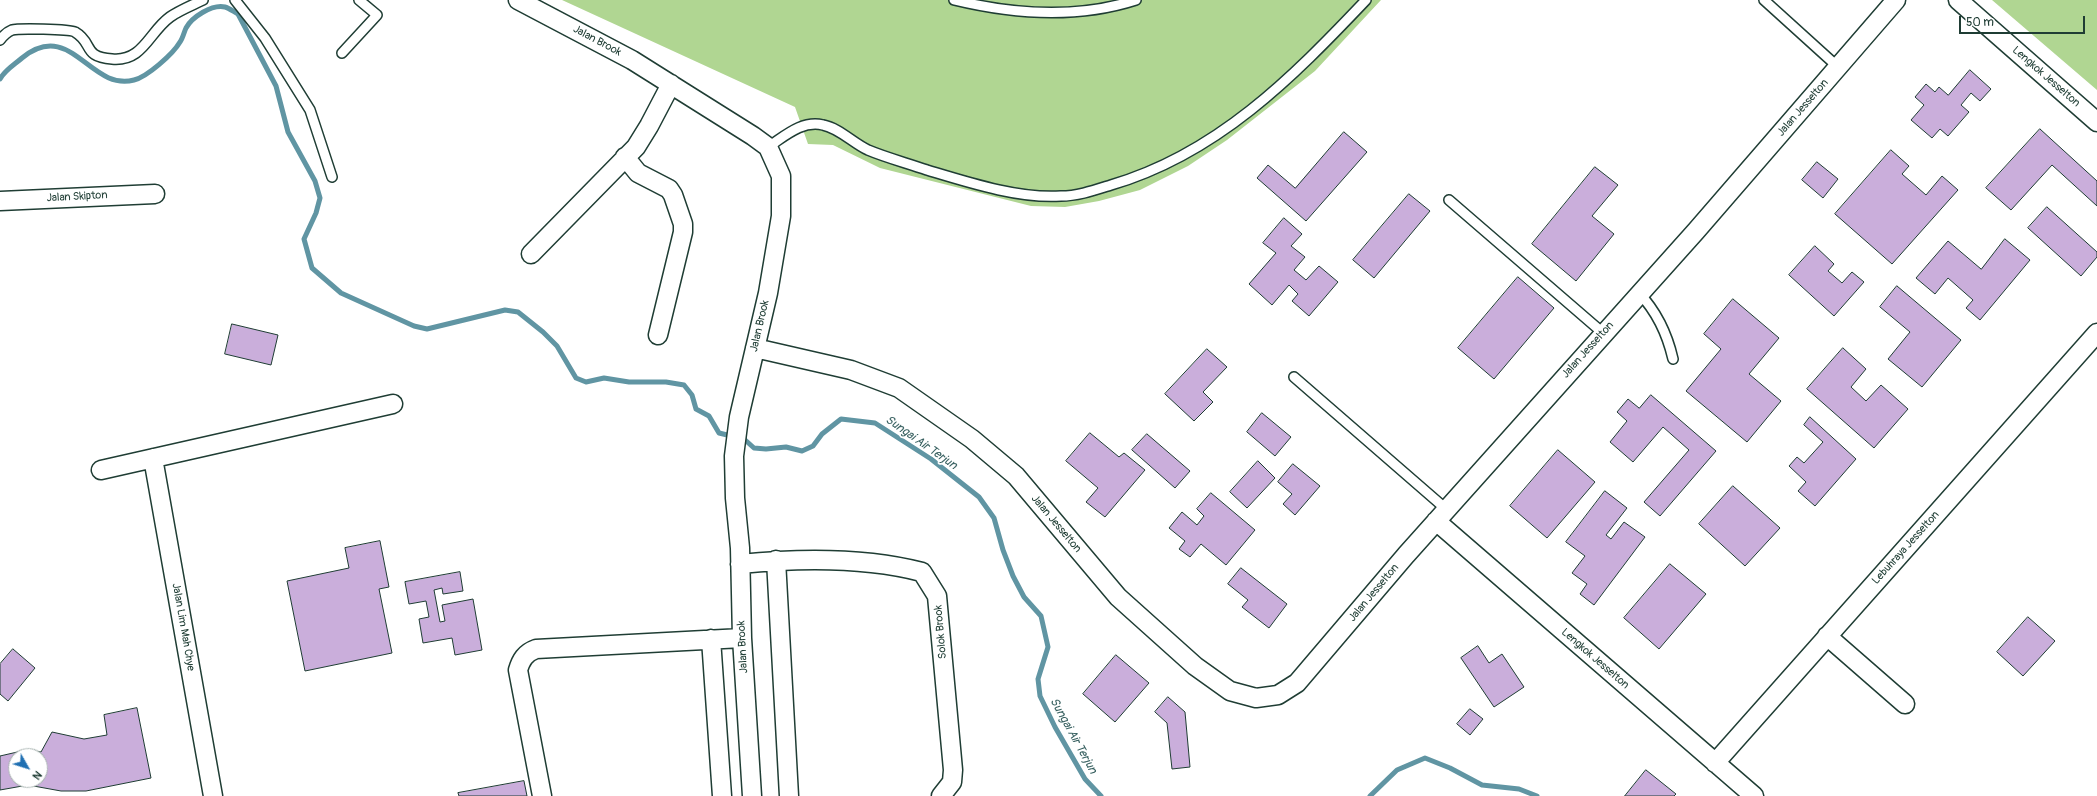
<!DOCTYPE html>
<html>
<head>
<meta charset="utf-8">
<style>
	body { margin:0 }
	#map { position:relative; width:2097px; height:796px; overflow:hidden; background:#fff; font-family:Pangolin,sans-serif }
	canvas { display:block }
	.north { position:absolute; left:8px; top:748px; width:40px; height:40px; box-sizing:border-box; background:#fff; border:1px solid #a5b1ae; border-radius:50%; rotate:129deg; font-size:11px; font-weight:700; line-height:16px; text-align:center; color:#1f3d34 }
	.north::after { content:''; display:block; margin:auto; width:14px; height:18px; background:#1f6fb2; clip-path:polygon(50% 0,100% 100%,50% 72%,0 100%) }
	.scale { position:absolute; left:1959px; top:16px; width:126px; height:18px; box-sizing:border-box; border:2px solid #1f3d34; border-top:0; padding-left:5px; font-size:12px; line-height:14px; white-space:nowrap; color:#1f3d34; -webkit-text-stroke:3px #fff; paint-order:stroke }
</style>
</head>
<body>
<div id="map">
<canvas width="2097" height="796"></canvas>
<div class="north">N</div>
<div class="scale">50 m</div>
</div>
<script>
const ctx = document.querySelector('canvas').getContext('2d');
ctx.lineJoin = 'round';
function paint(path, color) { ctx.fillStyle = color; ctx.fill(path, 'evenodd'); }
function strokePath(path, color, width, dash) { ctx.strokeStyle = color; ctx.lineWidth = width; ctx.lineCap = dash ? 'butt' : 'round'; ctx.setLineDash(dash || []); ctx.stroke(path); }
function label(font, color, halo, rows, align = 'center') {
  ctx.font = font + ' Pangolin,sans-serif'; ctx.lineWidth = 3.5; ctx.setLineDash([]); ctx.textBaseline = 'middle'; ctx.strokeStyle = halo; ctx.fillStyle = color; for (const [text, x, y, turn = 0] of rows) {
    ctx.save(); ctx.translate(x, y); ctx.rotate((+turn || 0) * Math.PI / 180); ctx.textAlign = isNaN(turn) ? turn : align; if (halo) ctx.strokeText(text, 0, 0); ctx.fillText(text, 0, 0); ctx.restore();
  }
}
const green = new Path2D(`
	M562,0H1381L1315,71L1227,140L1188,166L1140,190L1099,201L1065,207L1031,206L880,168L833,145L808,144L795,107Z
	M1992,0H2097V90Z`);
const stream = new Path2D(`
	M0,79C5,70 14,65 22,58C71,18 90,92 134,80C147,77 173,54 180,42C183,38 184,32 186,28C192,17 212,4 225,7C229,8 234,12 238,14L276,86L288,132L315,181L320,198L316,213L304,239L312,268L341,293L414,326L427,329L505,310L518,312L543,332L557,346L576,378L586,382L604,378L629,382H666L684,385L692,395L696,409L709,416L719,433L744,439L754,448L766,449L786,447L802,451L813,446L822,434L841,419L875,423L931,459L979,497L994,518L1003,550L1013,576L1024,597L1041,616L1048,647L1038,679L1040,696L1055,727L1085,779L1101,796
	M1370,796L1397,770L1425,758L1450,768L1482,785L1519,789L1537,796`);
const building = new Path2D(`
	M1970,70L1991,89L1980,101L1971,93L1961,105L1969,112L1948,136L1940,129L1932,138L1911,120L1924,105L1915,97L1926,84L1935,92L1939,87L1948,95Z
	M2040,129L2097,181V206L2052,165L2011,210L1986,188Z
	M1344,132L1367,152L1306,221L1257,178L1268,165L1295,188Z
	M1891,150L1909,166L1902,174L1926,195L1942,176L1958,190L1892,264L1835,214Z
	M1817,162L1838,179L1823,198L1802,180Z
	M1595,167L1618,185L1592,216L1614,234L1576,281L1532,244Z
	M1409,194L1430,211L1374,278L1353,260Z
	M2047,207L2097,252V257L2081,276L2028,228Z
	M1284,218L1302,234L1291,246L1305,257L1294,270L1306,280L1319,266L1338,282L1309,316L1292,301L1298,294L1289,285L1272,305L1249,284L1276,253L1263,243Z
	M2005,239L2030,260L1980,320L1966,308L1973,300L1948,278L1935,294L1916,278L1948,241L1981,269Z
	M1815,246L1834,264L1828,271L1842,283L1852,272L1864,282L1834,316L1789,275Z
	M1518,277L1554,308L1494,379L1458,348Z
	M1897,286L1961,340L1922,387L1888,359L1910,332L1880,307Z
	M1733,299L1779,338L1749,374L1781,401L1747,442L1686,391L1721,349L1704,334Z
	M232,324L278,335L271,365L225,354Z
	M1843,348L1866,369L1851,387L1866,401L1881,385L1908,409L1874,448L1807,389Z
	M1207,349L1227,367L1203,392L1213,402L1194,421L1165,394Z
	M1651,395L1716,451L1660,516L1644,502L1689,450L1663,427L1633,462L1610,442L1627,421L1617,412L1628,399L1639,408Z
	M1262,413L1291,437L1275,456L1247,432Z
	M1810,417L1856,459L1815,506L1798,491L1806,482L1789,466L1797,457L1804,463L1823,442L1804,425Z
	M1090,433L1119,457L1124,453L1145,470L1105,517L1086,502L1098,488L1066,461Z
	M1147,434L1190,471L1175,488L1132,450Z
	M1558,450L1595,482L1547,538L1510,506Z
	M1258,461L1275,478L1247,508L1230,492Z
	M1293,464L1320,486L1295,515L1283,504L1292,494L1278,482Z
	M1733,486L1780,528L1745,566L1699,524Z
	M1605,491L1627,508L1606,535L1611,539L1624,522L1645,537L1594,605L1580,594L1587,584L1572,573L1585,556L1566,542Z
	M1211,493L1255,530L1226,565L1201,544L1190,557L1179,549L1185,541L1169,528L1182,512L1197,525L1204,516L1197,509Z
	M380,541L389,587L379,589L392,653L305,671L287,581L349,568L345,548Z
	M1670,564L1706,594L1659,649L1624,618Z
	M1241,568L1287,604L1269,628L1242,607L1248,600L1228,584Z
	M460,572L463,591L443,594L442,588L434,590L440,622L445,621L442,605L473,599L482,650L455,655L452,638L423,643L419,619L429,617L426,601L409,604L405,582Z
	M2028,617L2055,641L2023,676L1997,652Z
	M1478,646L1489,663L1502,654L1524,687L1494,707L1461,658Z
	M13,649L35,668L8,701L0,694V664Z
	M1116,655L1149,683L1115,722L1083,694Z
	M1168,697L1185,712L1190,767L1172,769L1167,723L1155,712Z
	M137,708L151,778L86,791H61L28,785L0,790V756L26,750L41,752L52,732L84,739L107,735L104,715ZM16,756H40V780H16Z
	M1470,709L1483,719L1470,735L1457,724Z
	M1646,770L1676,794L1674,796H1625Z
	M524,781L527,796H459L458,793Z`);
const service = new Path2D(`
	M235,0L265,38L310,110L332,177
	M954,0C1012,14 1077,19 1136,0
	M1764,0L1838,67
	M0,40C3,36 7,32 12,30C18,28 69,29 75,32C94,43 82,57 112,59C143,62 149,32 170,17C180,10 193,5 203,0
	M342,53L377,15L359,0
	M768,147C785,136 802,120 823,125C839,128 853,143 868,150C887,158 907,163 927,170C967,182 1019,199 1061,196C1078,196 1095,190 1111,185C1217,154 1292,78 1366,0
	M1449,200L1603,333
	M1639,293C1657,312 1667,333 1673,359
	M1294,377L1446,509`);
const minor = new Path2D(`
	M518,0L632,60L753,136L768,147L781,176V216L768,293L739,417L734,456L735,498L740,548L742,638L752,796
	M1958,0L2097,122
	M625,157L638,173L669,189L673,195L683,224V232L658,335
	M0,201L155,194
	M531,254L636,147L649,126L671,84
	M755,348L851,370L899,388L972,439L1016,476L1118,597L1195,666L1230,691L1256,698L1278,695L1297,683L1406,555L1696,231L1896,0
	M153,458L213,796
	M101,470L393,404
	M1436,521L1754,796
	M776,560L789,796
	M740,564C800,558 864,557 922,572L937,596L953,770L952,782L941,796
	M1827,636L1905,704
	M711,639L722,796
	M1715,763L2097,333
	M542,796L518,670C521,660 525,653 536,649L742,638`);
const streetNames = [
	["Jalan Brook",597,41,28],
	["Lengkok Jesselton",2046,77,41],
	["Jalan Jesselton",1803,108,-49],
	["Jalan Skipton",77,197,-3],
	["Jalan Brook",760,326,-77],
	["Jalan Jesselton",1588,350,-48],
	["Jalan Jesselton",1056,524,50],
	["Lebuhraya Jesselton",1906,548,-48],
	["Jalan Jesselton",1374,593,-50],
	["Jalan Lim Mah Chye",183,627,80],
	["Solok Brook",941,632,-95],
	["Jalan Brook",743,647,-93],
	["Lengkok Jesselton",1595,659,41]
];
const waterNames = [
	["Sungai Air Terjun",921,443,35],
	["Sungai Air Terjun",1073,736,61]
];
paint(green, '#b0d692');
strokePath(stream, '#6095a3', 5);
paint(building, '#caaedb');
strokePath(building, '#1f3d34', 1);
strokePath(service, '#1f3d34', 12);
strokePath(minor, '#1f3d34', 21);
strokePath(service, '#fff', 9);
strokePath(minor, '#fff', 18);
label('11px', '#1f3d34', '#fff', streetNames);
label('italic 12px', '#3a6262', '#fff', waterNames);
</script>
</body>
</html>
